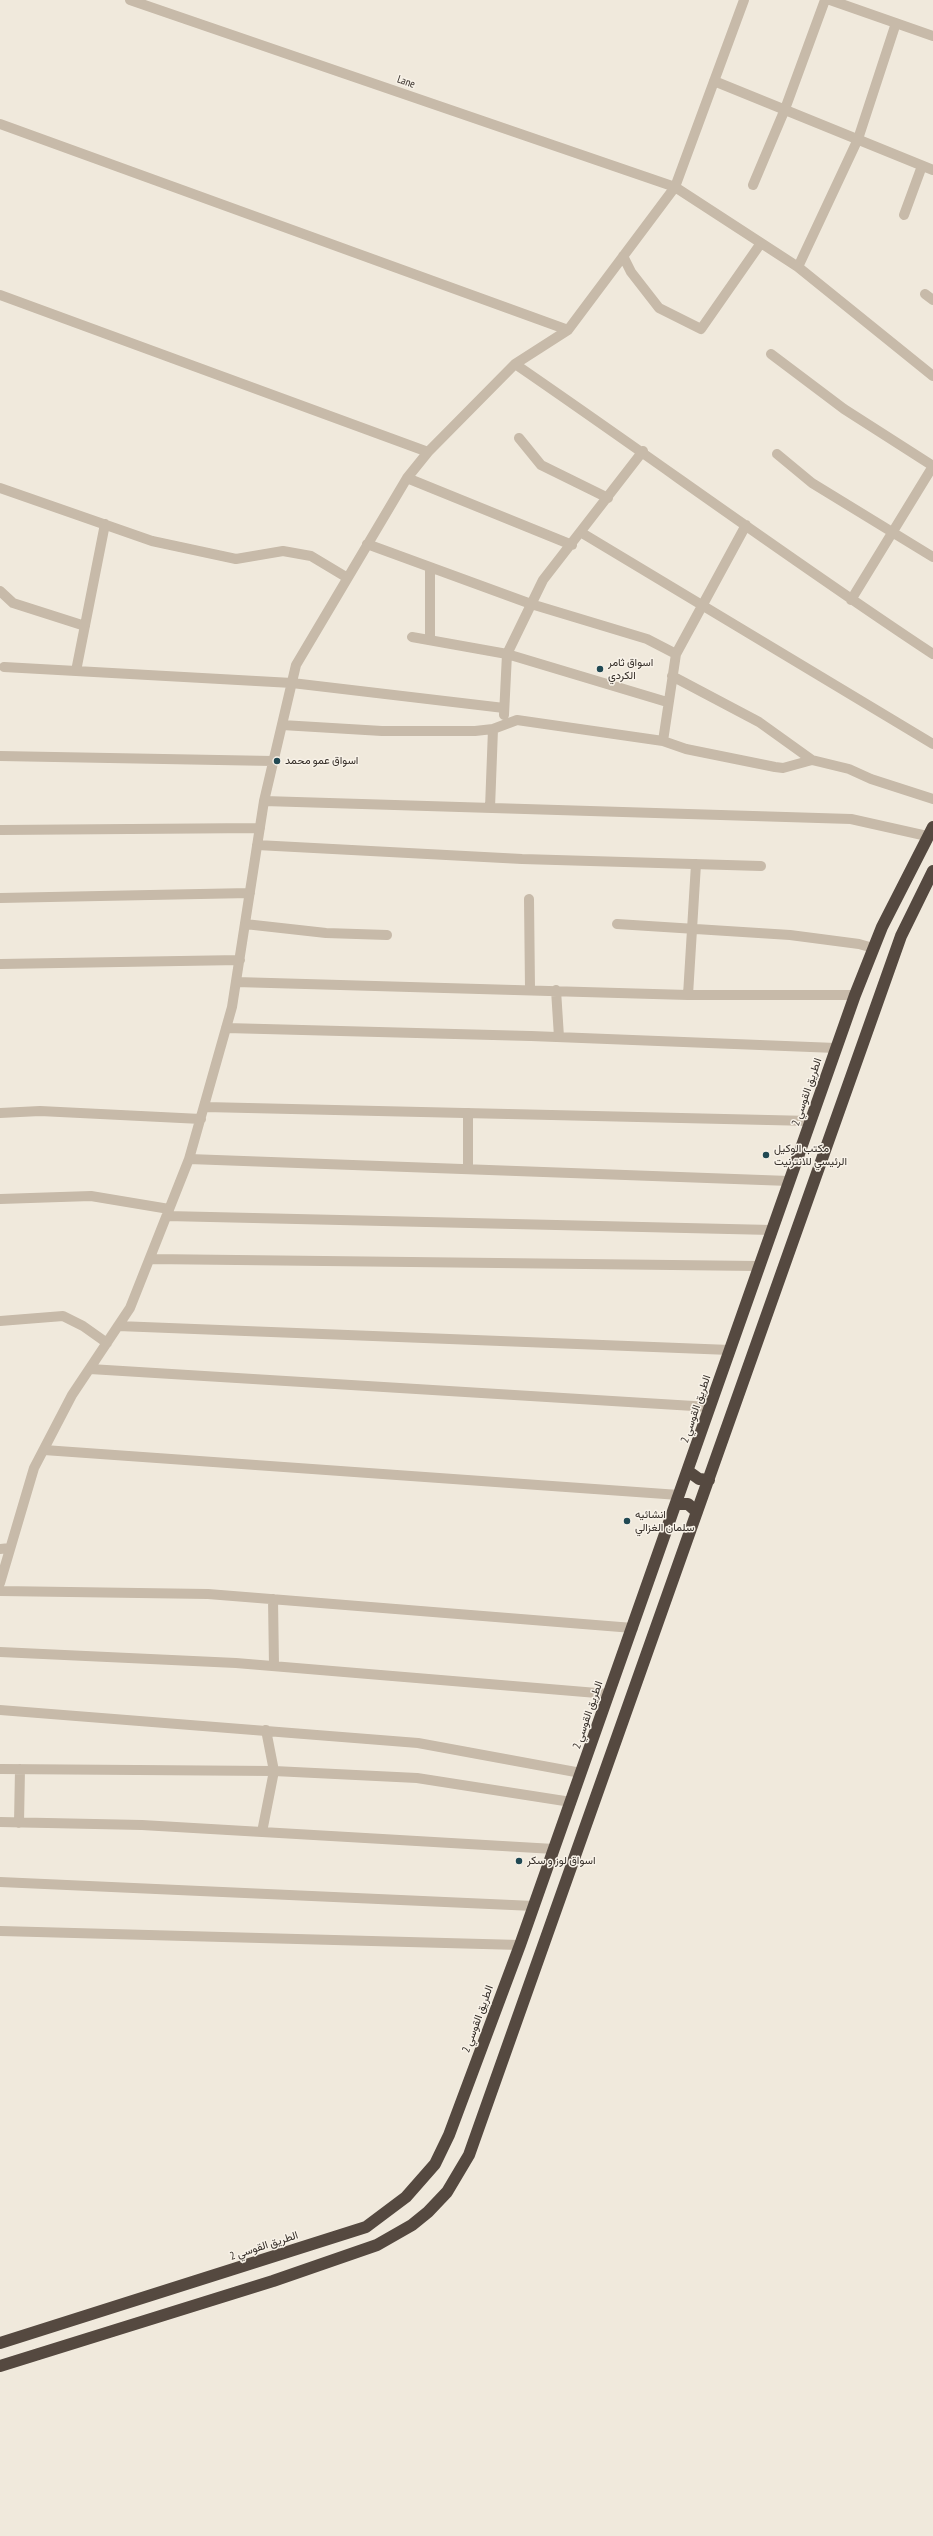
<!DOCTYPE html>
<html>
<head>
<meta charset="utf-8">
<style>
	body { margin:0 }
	canvas { display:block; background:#f0e9dc }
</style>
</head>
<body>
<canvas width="933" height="2536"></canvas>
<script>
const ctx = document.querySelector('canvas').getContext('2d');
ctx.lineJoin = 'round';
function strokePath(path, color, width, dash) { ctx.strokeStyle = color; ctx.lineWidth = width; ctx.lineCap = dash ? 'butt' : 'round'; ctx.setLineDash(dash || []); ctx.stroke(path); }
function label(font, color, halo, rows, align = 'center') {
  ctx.font = font + ' "PT Sans Narrow",Vazirmatn,sans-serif'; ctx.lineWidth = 3; ctx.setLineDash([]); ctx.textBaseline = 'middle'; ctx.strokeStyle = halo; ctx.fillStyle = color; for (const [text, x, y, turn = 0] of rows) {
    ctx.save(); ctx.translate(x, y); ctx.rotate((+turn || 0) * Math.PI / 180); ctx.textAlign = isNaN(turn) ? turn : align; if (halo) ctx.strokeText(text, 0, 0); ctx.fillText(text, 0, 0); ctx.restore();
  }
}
const street = new Path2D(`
	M130,0L675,187L798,267L933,376
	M830,0L933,36
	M714,81L933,170
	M0,124L568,330
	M753,185L785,109L825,0
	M904,215L922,166
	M623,256L631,272L659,308L701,329L761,243
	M798,267L858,139L896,23
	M925,294L933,300
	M0,295L428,452
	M771,354L844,409L933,466
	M515,364C655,460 792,561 933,654
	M519,438L541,465L608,498
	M777,454L812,483L933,557
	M407,478L572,545
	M0,488L152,541L236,559L283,551L311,556L346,577
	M582,533L933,744
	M367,544L531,604L647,639L676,654
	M430,568V640
	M0,591L13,603L85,626
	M851,600L933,466
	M412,637L507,654L667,702
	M4,667L292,683L504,708
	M76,671L105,524
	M672,676L759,722L812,760L849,769L871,779L933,799
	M504,715L507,654L543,580L643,451
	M282,725L382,731H475L493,729L517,720L663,741L686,749L775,767L783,768L812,760
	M663,741L676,654L746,525
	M0,756L273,761
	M264,801L851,819L927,836
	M490,808L493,729
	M0,830L260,828
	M257,845L522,859L761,866
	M0,898L250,893
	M529,899L530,989
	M245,924L326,933L387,935
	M617,924L790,935L859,944L873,948
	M0,964L240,960
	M236,982L688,995H855
	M556,990L559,1037
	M688,995L696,864
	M226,1028L531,1036L836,1048
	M205,1107L811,1121
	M0,1113L40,1111L201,1119
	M189,1159L789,1181
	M468,1169V1113
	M0,1199L91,1196L169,1209
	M167,1216L772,1230
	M150,1259L759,1266
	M0,1321L63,1316L83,1326L107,1343
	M118,1326L730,1350
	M90,1369L710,1407
	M44,1450L679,1495
	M0,1549L10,1548
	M0,1583L34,1468L72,1395L130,1308L189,1159L232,1007L264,801L296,665L407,478L428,452L515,364L568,330L675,187L744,0
	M0,1591L208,1594L633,1628
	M273,1599L274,1666
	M0,1652L236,1663L609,1694
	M0,1710L418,1743L581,1773
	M0,1769L274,1771L417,1778L571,1802
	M0,1822L142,1825L554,1849
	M19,1823L20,1769
	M262,1832L274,1771L266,1730
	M0,1882L534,1906
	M0,1931L520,1945`);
const highway = new Path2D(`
	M688,1471L699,1479L709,1480
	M676,1504H688L697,1512
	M0,2343L366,2227L406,2197L435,2164L449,2135L520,1945L855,995L882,927L933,827
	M0,2366L273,2281L377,2245L412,2225L428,2212L447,2192L469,2155L901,936L933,871`);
const markers = [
	[600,669,4,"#214953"],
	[277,761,4,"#214953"],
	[766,1155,4,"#214953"],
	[627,1521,4,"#214953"],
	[519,1861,4,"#214953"]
];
const streetNames = [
	["Lane",406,82,19],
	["الطريق القوسي 2",807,1092,-71],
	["الطريق القوسي 2",696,1409,-71],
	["الطريق القوسي 2",588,1715,-71],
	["الطريق القوسي 2",478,2019,-70],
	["الطريق القوسي 2",264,2246,-18]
];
const poiNames = [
	["اسواق ثامر",608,663],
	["الكردي",608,676],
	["اسواق عمو محمد",285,761],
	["مكتب الوكيل",774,1149],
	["الرئيسي للانترنيت",774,1162],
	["انشائيه",635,1515],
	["سلمان الغزالي",635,1528],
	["اسواق لوز و سكر",527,1861]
];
strokePath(street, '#c7baa9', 10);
strokePath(highway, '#554940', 12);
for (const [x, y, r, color] of markers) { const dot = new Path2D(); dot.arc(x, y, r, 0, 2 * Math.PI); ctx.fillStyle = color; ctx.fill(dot); strokePath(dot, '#f8f2e8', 1.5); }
label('11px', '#352e28', '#f8f2e8', streetNames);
label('11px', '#352e28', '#f8f2e8', poiNames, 'left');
</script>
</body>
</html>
